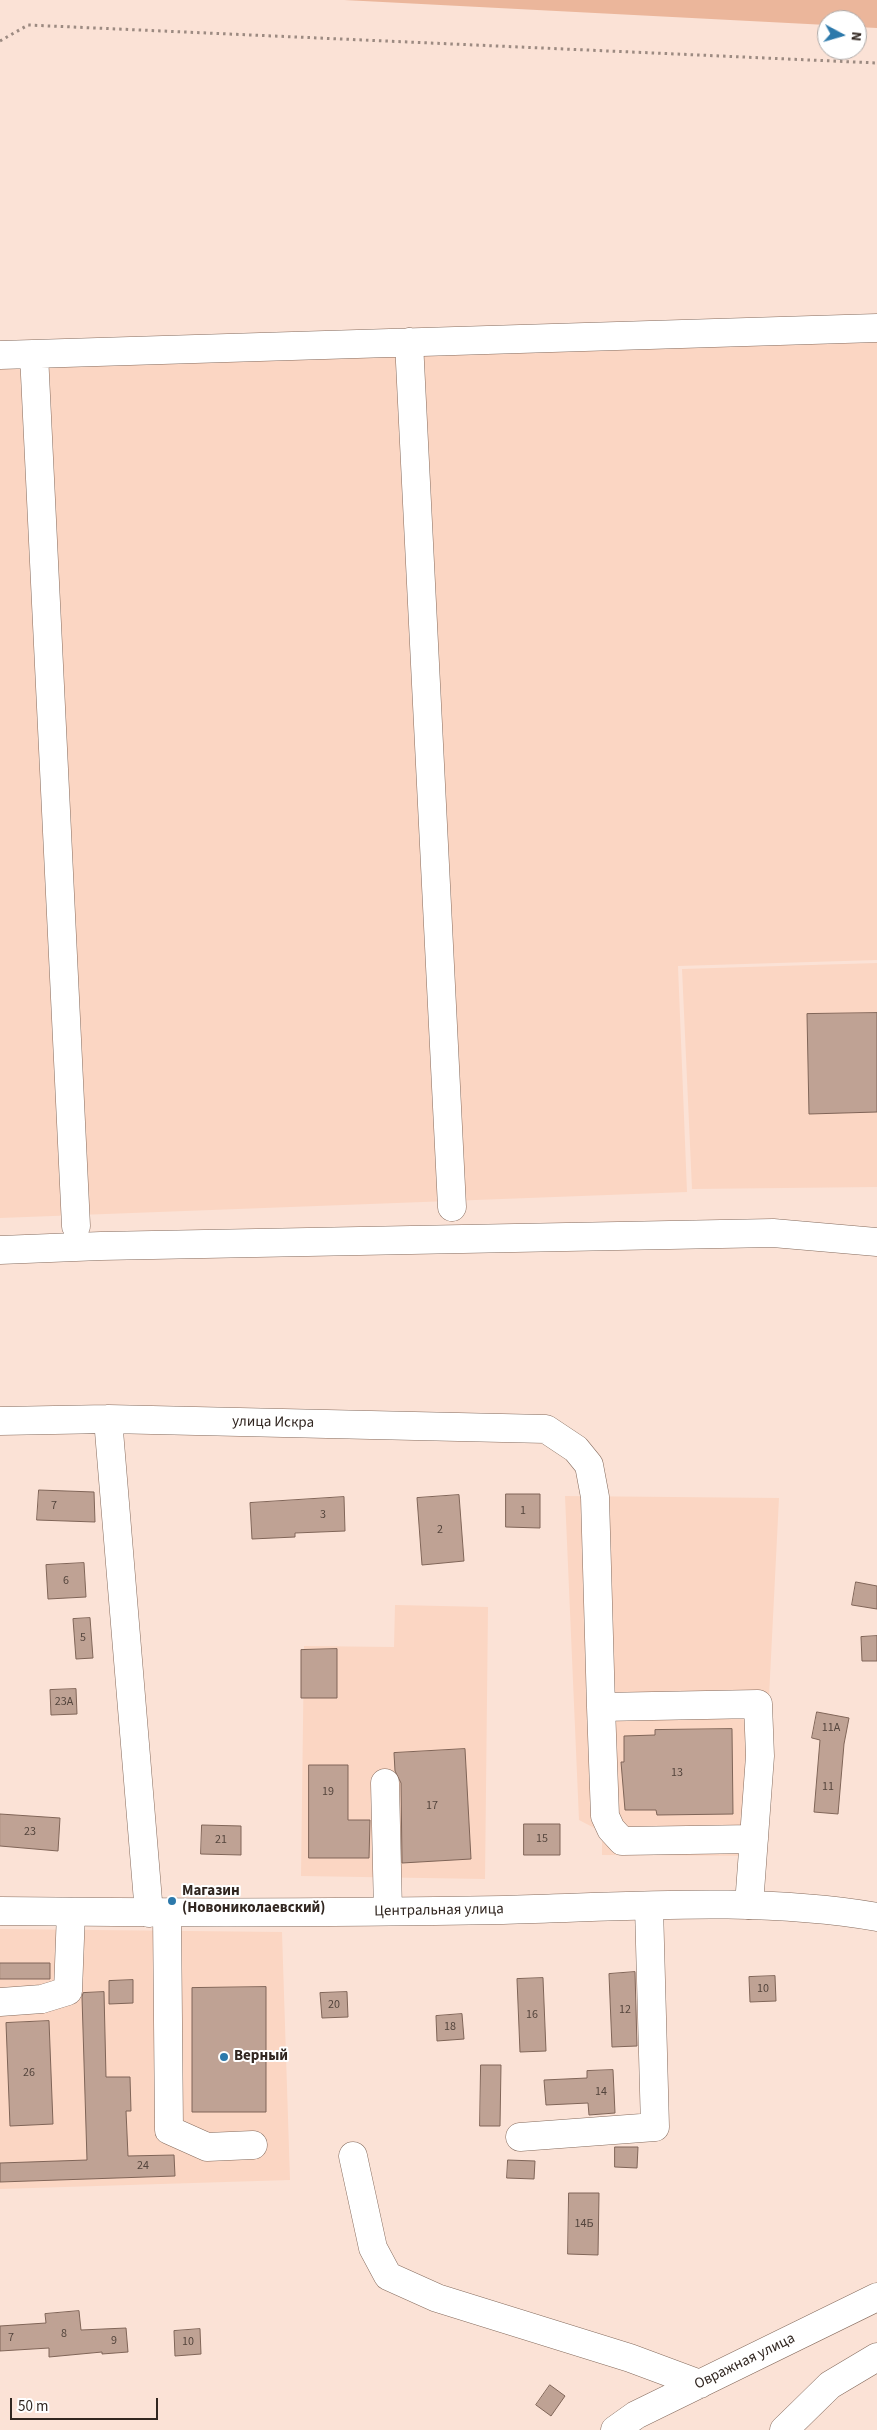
<!DOCTYPE html>
<html>
<head>
<meta charset="utf-8">
<style>
	body { margin:0 }
	#map { position:relative; width:877px; height:2430px; overflow:hidden; background:#fbe2d6; font-family:"Source Sans 3",sans-serif }
	canvas { display:block }
	.north { position:absolute; left:817px; top:10px; width:50px; height:50px; box-sizing:border-box; background:#fff; border:1px solid #ada8a6; border-radius:50%; rotate:96deg; font-size:14px; font-weight:700; line-height:20px; text-align:center; color:#312620 }
	.north::after { content:''; display:block; margin:auto; width:18px; height:22px; background:#2c79ab; clip-path:polygon(50% 0,100% 100%,50% 72%,0 100%) }
	.scale { position:absolute; left:10px; top:2398px; width:148px; height:22px; box-sizing:border-box; border:2px solid #312620; border-top:0; padding-left:6px; font-size:15px; line-height:18px; white-space:nowrap; color:#312620; -webkit-text-stroke:4px #fff; paint-order:stroke }
</style>
</head>
<body>
<div id="map">
<canvas width="877" height="2430"></canvas>
<div class="north">N</div>
<div class="scale">50 m</div>
</div>
<script>
const ctx = document.querySelector('canvas').getContext('2d');
ctx.lineJoin = 'round';
function paint(path, color) { ctx.fillStyle = color; ctx.fill(path, 'evenodd'); }
function strokePath(path, color, width, dash) { ctx.strokeStyle = color; ctx.lineWidth = width; ctx.lineCap = dash ? 'butt' : 'round'; ctx.setLineDash(dash || []); ctx.stroke(path); }
function label(font, color, halo, rows, align = 'center') {
  ctx.font = font + ' "Source Sans 3",sans-serif'; ctx.lineWidth = 4; ctx.setLineDash([]); ctx.textBaseline = 'middle'; ctx.strokeStyle = halo; ctx.fillStyle = color; for (const [text, x, y, turn = 0] of rows) {
    ctx.save(); ctx.translate(x, y); ctx.rotate((+turn || 0) * Math.PI / 180); ctx.textAlign = isNaN(turn) ? turn : align; if (halo) ctx.strokeText(text, 0, 0); ctx.fillText(text, 0, 0); ctx.restore();
  }
}
const built = new Path2D(`
	M877,321V960L678,966L687,1192L0,1218V348Z
	M877,963V1187L692,1189L682,969Z
	M565,1496L779,1498L761,1856L602,1855V1832L579,1820Z
	M395,1605L488,1607L485,1879L301,1876L304,1646L394,1647Z
	M0,1929L282,1932L290,2180L0,2189Z`);
const green = new Path2D(`
	M344,0H877V28L857,27V20H827V25Z`);
const building = new Path2D(`
	M877,1013V1112L809,1114L807,1014Z
	M39,1490L94,1492L95,1522L37,1520Z
	M506,1494H540V1528L506,1527Z
	M459,1495L464,1561L422,1565L417,1498Z
	M344,1497L345,1531L295,1533V1537L252,1539L250,1503Z
	M84,1563L86,1597L48,1599L46,1565Z
	M856,1582L877,1586V1609L852,1605Z
	M90,1618L93,1658L76,1659L73,1619Z
	M877,1636V1661H862L861,1637Z
	M337,1649V1698H301V1650Z
	M76,1689L77,1714L51,1715L50,1690Z
	M817,1712L849,1718L844,1744L838,1814L814,1812L820,1740L812,1738Z
	M732,1729L733,1814L657,1815L656,1810H625L621,1762H624V1736L655,1735V1730Z
	M465,1749L471,1859L402,1863L401,1783L395,1771L394,1753Z
	M309,1765H348V1820H370L369,1858H309Z
	M0,1814L60,1818L58,1851L0,1846Z
	M524,1824H560V1855H524Z
	M202,1825L241,1826V1855L201,1854Z
	M0,1963H50V1979H0Z
	M635,1972L637,2046L612,2047L609,1974Z
	M775,1976L776,2001L750,2002L749,1977Z
	M543,1978L546,2051L520,2052L517,1979Z
	M133,1980V2003L109,2004V1981Z
	M266,1987V2112H192V1988Z
	M104,1992L106,2077H130L131,2111H126L128,2156L174,2155L175,2176L0,2182V2163L87,2160L82,1997L83,1993Z
	M347,1992L348,2017L322,2018L320,1993Z
	M462,2014L464,2039L437,2041L436,2016Z
	M49,2021L53,2124L10,2126L6,2023Z
	M481,2065H501L500,2126H480Z
	M613,2070L615,2113L589,2115L588,2103L546,2105L544,2080L587,2078V2071Z
	M615,2147H638L637,2168L615,2167Z
	M508,2160L535,2161L534,2179L507,2178Z
	M569,2193H599L598,2255L568,2254Z
	M79,2311L81,2330L126,2328L128,2352L102,2354V2352L49,2357V2348L0,2351V2326L46,2323L45,2314Z
	M200,2329L201,2354L175,2356L174,2331Z
	M550,2385L565,2396L551,2416L536,2405Z`);
const path = new Path2D(`
	M0,41L28,25L877,63`);
const minor = new Path2D(`
	M409,342L452,1207
	M34,354L76,1226
	M0,355L877,328
	M0,1250L101,1246L773,1233L877,1242
	M108,1419L149,1913
	M0,1421L108,1419L546,1429L576,1449L589,1465L595,1497L601,1707
	M385,1783L388,1911
	M749,1905L760,1756L758,1704L601,1707L605,1816L611,1829L622,1841L754,1839
	M167,1913L169,2130L207,2147L253,2145
	M0,2002L42,1999L68,1991L71,1912
	M520,2137L655,2127L649,1907
	M353,2156L373,2248L388,2276L437,2298L630,2358L700,2384
	M615,2430L636,2415L877,2297
	M784,2430L830,2385L877,2357`);
const major = new Path2D(`
	M0,1911C168,1913 335,1913 503,1910C628,1907 754,1896 877,1917`);
const markers = [
	[172,1901,5,"#2c79ab"],
	[224,2057,5,"#2c79ab"]
];
const numberNames = [
	["7",54,1506],
	["1",523,1511],
	["3",323,1515],
	["2",440,1530],
	["6",66,1581],
	["5",83,1638],
	["23А",64,1702],
	["11А",831,1728],
	["13",677,1773],
	["11",828,1787],
	["19",328,1792],
	["17",432,1806],
	["23",30,1832],
	["15",542,1839],
	["21",221,1840],
	["10",763,1989],
	["20",334,2005],
	["12",625,2010],
	["16",532,2015],
	["18",450,2027],
	["26",29,2073],
	["14",601,2092],
	["24",143,2166],
	["14Б",584,2224],
	["8",64,2334],
	["7",11,2338],
	["9",114,2341],
	["10",188,2342]
];
const streetNames = [
	["улица Искра",273,1423,1],
	["Центральная улица",439,1911,-1],
	["Овражная улица",745,2362,-26]
];
const poiNames = [
	["Магазин",182,1892],
	["(Новониколаевский)",182,1909],
	["Верный",234,2057]
];
paint(built, '#fbd6c3');
paint(green, '#ebb69b');
paint(building, '#bfa294');
strokePath(building, '#806558', 1);
strokePath(minor, '#856b5d', 29);
strokePath(major, '#856b5d', 29);
strokePath(path, '#9c8a81', 3, [2.5, 4]);
strokePath(minor, '#fff', 28);
strokePath(major, '#fff', 28);
for (const [x, y, r, color] of markers) { const dot = new Path2D(); dot.arc(x, y, r, 0, 2 * Math.PI); ctx.fillStyle = color; ctx.fill(dot); strokePath(dot, '#fff', 2); }
label('12px', '#54453d', null, numberNames);
label('15px', '#312620', '#fff', streetNames);
label('bold 15px', '#312620', '#fff', poiNames, 'left');
</script>
</body>
</html>
